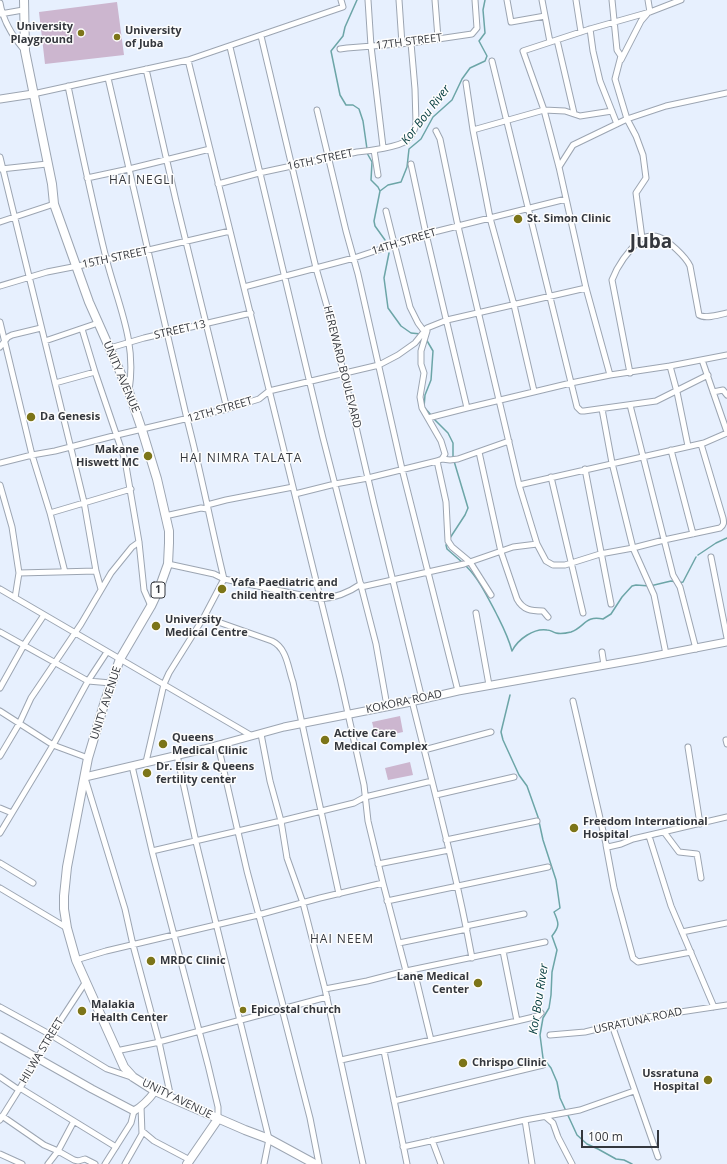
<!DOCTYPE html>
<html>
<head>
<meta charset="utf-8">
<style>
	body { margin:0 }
	#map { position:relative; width:727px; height:1164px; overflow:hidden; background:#e7f0fe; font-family:"Open Sans",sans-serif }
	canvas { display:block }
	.scale { position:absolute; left:581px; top:1130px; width:78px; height:18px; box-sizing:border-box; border:2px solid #34373d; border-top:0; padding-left:5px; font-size:12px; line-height:14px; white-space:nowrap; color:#34373d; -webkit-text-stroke:3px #fdfdfd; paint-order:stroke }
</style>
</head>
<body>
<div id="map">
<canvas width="727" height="1164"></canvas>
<div class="scale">100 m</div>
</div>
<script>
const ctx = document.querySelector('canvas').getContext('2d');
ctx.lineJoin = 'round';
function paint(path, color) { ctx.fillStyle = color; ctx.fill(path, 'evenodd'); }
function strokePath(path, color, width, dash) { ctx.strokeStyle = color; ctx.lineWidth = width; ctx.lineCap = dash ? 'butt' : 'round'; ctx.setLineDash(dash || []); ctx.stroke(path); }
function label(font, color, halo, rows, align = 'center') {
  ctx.font = font + ' "Open Sans",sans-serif'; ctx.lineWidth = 3; ctx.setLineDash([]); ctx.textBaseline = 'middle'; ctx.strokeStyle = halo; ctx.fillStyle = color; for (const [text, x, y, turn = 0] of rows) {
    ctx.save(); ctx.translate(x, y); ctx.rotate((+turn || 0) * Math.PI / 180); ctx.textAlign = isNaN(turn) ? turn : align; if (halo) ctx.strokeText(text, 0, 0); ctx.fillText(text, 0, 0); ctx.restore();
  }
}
const green = new Path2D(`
	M117,2L124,55L45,64L39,12Z
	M400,716L403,732L376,738L372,722Z
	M410,762L413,775L388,780L385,768Z`);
const stream = new Path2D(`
	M357,0L345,27L343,36L331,51L340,95L346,105H353L359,109L363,121L367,149
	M367,153L372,162L371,180L378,187L380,191
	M385,240L375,226L374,221L380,191L388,185L401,182L407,167L409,149L421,139L433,117L452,100L462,79L470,68L485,61L487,56L479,41L485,33L483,10L485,0
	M389,253L384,278L388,308L401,326L411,333L421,334
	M426,339L433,351L431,380L425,395L424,407L431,415
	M433,418L448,433L453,443V457
	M450,538L465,515L468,508L454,461
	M447,543L446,545L447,549L463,563
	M698,555L716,543L727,538
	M466,566C479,579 487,596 496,613C503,627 508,636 512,651
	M679,583L683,582L696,557
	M512,651C518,639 534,628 547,630C551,630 552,632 556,633C560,634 567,633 571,632C585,627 585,615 603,619L611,614L622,597L632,586L636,585L650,586L671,581L676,582
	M510,695L501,732L503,740L519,775L527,786L538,817L543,840L556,880L560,908L554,912C559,923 560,926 552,936L557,950L552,972L551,995L549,1008L543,1018L540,1035L543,1058L551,1068L557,1082L560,1098L577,1135L587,1144L598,1149L616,1159L624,1160L632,1164`);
const minor = new Path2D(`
	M368,0L371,46L383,147
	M399,0L402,44
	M435,0L438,38
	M507,0L511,22L545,16
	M542,0L550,42
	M576,0L581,32
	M612,0L617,50L621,56L615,79L627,119L636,136L643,155L646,178L636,193L642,238C630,249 618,264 612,280L630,373
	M648,0L650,12
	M0,3C3,21 13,37 25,51
	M0,14L23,10
	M590,29L593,51L600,81L617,124
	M261,36L316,268L332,324L374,504L422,699
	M557,40L574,113
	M230,47L323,438L376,644L387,706
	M340,49L347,48L411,43L472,34L477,28L475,0
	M188,60L340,678L364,785L368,821L383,883L406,971
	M621,60L641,21L647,14
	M492,61L577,407L581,411H584L656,401L708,375
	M146,69L176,201L227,409
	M108,78L187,419C201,472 211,526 224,579L204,617L169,673L164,684L146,762
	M466,83L473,130L490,218L514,305L534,391
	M68,86C80,144 92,201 106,258C118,305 137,341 129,391
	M33,94L188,60L343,7L341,0
	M317,110L346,231L358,274L402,469L458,691
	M473,130L544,110L565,111L580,116L612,111
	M436,131L440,139L458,226L519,485L537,544L546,561L553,565H565L600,554L633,548L664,540L720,528C724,525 724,523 723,518L701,444
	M374,150L378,175
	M0,157L84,502L96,571L101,589
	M411,164L426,234L467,408
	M559,167L573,145L627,119L666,106L727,93
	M1,169L47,164
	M87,178L129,169L210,149
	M218,184L259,173L357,152C369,151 399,147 408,140C412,136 415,129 416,123L415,89L411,43
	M386,211L410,307L418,323L424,331
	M0,222L54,204
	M642,238C648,236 653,235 659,237C668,240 686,257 690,266L699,315C705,319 719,315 727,313
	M0,286L47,272L93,263L230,231
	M244,287L354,258L426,234L566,199
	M0,322L32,455L50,513L65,572
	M82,329L95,372L125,460L139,542L144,590L151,606
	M45,341L98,323
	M0,347L8,337L12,335L41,328
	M110,348L144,338L251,313
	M702,360L727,432
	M670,366L677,392L688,446
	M610,375L586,288L559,167L544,110L523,51L590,29L650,12L681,0
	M55,383L95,372
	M713,392L723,390L727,395
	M630,405L673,575L680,587L696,649
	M602,409L612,463L633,548L654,595L666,654
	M428,418L467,408L571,383L610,375L670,366L727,355
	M671,450L693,534
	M479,452L501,552L517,599C523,610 531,611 543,611L548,617
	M442,459L450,460L458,459L509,441
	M437,461L446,502L448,541L452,547L470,562L491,595
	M0,463L32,455L55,451L117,435L227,409L259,399L269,391L379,365L398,355L415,343L427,328L447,320L586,288
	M585,469L611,604
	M551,477L583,613
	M0,485L12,527L19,573L15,598
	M519,485L704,443L727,433
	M295,494L335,484L368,478L437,461L442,459L445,454L441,441L422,408L420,397L424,373L421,364V351L427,331
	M207,505L226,500L293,487
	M50,513L131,489
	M165,516L201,508L207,509
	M711,557L727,638
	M168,564L214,574L224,579L320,599C335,598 348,593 361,584
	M19,573L96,571
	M361,587L464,564L513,547L537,544
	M0,589L252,736
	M476,613L489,685
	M204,617L272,641C287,648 288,668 293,682L339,894
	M0,632L88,681L111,683
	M602,652L604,665
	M0,688L24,645L44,615
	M412,701C433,786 456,871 472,958
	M573,701L606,844L608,847L621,844L633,839L727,817
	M0,711L53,745L88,758
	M261,734L270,781L281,821L287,858L303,903L325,989L363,1164
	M726,740L727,744
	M218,745L247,871L284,1009
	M688,747L700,824
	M424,750L491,732
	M177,755L196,842L269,1139L264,1164
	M0,756L19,724L31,698L81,624L111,573L132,547L139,542
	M132,766L152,851L208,1065L218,1107V1119
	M85,778L125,909L133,945L159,1042L171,1098
	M436,795L514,777
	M0,808L12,813
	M664,832L679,852L697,854L701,878
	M0,833L53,745L88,681L107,652
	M649,836L671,906L714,1007
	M446,840L537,821
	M606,845L614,888L633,958L638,962L691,952
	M152,851L281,821L354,803L365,797L432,781
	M0,863L33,883
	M378,864L449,850
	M0,888L67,928
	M387,901L548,867
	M466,926L524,914
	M682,932L727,923
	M399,943L467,929
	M503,951L517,1021
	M76,960L106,951L258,915L320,898L383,883
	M414,970L431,1040
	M325,989L367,981L406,971L545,942
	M0,1007L51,1035L107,1069L131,1077
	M282,1009L310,1118L319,1164
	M612,1025L658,1157
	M550,1035L585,1032L647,1017L727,1005
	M116,1051L155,1043L327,997
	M384,1051L407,1164
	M341,1060L517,1021L538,1016L541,1013
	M0,1077L19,1090
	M20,1088L116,1147
	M394,1101L543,1065
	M2,1116L44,1145L58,1151L74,1160L78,1161L85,1159L95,1164
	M546,1117L553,1123L558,1137L572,1164
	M0,1120L20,1088L51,1035L85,983
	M525,1120L532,1164
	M142,1131L154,1141L190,1160
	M432,1140L441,1164
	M403,1147L525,1120L580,1110L634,1091
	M0,1154L22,1164
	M48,1164L58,1151L74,1121
	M105,1164L131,1123L134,1111
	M125,1164L142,1134L141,1106`);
const tertiary = new Path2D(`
	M85,777L204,749L284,727L406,703L458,691L639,659L727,642
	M0,1037L92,1089L134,1111C141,1107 150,1098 155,1091`);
const secondary = new Path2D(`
	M0,99L33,94`);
const primary = new Path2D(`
	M24,0L25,51L52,184L54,204L89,302L129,392L142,430L157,479L169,531V543L168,564L159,589L151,606L120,659L105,701L88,758L67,867L64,896V909L67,928L76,960L124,1067L133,1077L155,1091L245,1130L269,1139L315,1164
	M187,1164L218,1119`);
const markers = [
	[81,33,4,"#7c7519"],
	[117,37,4,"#7c7519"],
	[518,219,5,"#7c7519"],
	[31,417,5,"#7c7519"],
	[148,456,5,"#7c7519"],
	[222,589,5,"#7c7519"],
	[156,626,5,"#7c7519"],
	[325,740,5,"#7c7519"],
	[163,744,5,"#7c7519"],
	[147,773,5,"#7c7519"],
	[574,828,5,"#7c7519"],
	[151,961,5,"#7c7519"],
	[478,983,5,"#7c7519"],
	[243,1010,4,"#7c7519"],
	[82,1011,5,"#7c7519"],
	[463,1063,5,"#7c7519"],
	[708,1080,5,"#7c7519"]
];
const shields = [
	[158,590,14]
];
const shieldNames = [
	["1",158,590]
];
const poiNames = [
	["University",73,27,"right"],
	["Playground",73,40,"right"],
	["University",125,31],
	["of Juba",125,44],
	["St. Simon Clinic",527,219],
	["Da Genesis",40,417],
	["Makane",139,450,"right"],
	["Hiswett MC",139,463,"right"],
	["Yafa Paediatric and",231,583],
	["child health centre",231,596],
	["University",165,620],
	["Medical Centre",165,633],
	["Active Care",334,734],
	["Medical Complex",334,747],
	["Queens",172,738],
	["Medical Clinic",172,751],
	["Dr. Elsir & Queens",156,767],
	["fertility center",156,780],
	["Freedom International",583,822],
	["Hospital",583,835],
	["MRDC Clinic",160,961],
	["Lane Medical",469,977,"right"],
	["Center",469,990,"right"],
	["Malakia",91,1005],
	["Health Center",91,1018],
	["Epicostal church",251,1010],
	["Chrispo Clinic",472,1063],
	["Ussratuna",699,1074,"right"],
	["Hospital",699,1087,"right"]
];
const streetNames = [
	["17TH STREET",409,42,-7],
	["16TH STREET",320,160,-12],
	["14TH STREET",404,242,-17],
	["15TH STREET",115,258,-12],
	["STREET 13",180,330,-13],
	["HEREWARD BOULEVARD",342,367,76],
	["UNITY AVENUE",121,377,67],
	["12TH STREET",220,410,-16],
	["KOKORA ROAD",404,702,-12],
	["UNITY AVENUE",106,703,-72],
	["USRATUNA ROAD",638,1021,-12],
	["HILWA STREET",42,1051,-59],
	["UNITY AVENUE",177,1099,26]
];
const waterNames = [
	["Kor Bou River",426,115,-52],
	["Kor Bou River",539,999,-81]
];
const neighbourhoodNames = [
	["HAI NEGLI",142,181],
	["HAI NIMRA TALATA",241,459],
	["HAI NEEM",342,940]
];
const townNames = [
	["Juba",651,243]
];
paint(green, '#ccb6cf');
strokePath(stream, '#6ca5a7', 1.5);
strokePath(minor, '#9ca5b2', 7);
strokePath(tertiary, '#9ca5b2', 9);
strokePath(secondary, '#9ca5b2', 9);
strokePath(primary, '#9ca5b2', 10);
strokePath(minor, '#fff', 5);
strokePath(tertiary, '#fff', 7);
strokePath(secondary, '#fff', 7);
strokePath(primary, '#fff', 8);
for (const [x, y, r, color] of markers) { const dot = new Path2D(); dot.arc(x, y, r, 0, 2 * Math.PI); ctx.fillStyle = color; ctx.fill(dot); strokePath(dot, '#fdfdfd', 1.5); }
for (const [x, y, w] of shields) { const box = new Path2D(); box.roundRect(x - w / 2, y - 8, w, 16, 3); ctx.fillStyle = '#fdfdfd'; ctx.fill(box); strokePath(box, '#34373d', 1); }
label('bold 10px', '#34373d', null, shieldNames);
label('bold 11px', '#34373d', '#fdfdfd', poiNames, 'left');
label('11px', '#34373d', '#fdfdfd', streetNames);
label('italic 12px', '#00393b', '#fdfdfd', waterNames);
ctx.letterSpacing = '1px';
label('12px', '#34373d', '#fdfdfd', neighbourhoodNames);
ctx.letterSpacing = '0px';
label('bold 19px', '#34373d', '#fdfdfd', townNames);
</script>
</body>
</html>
